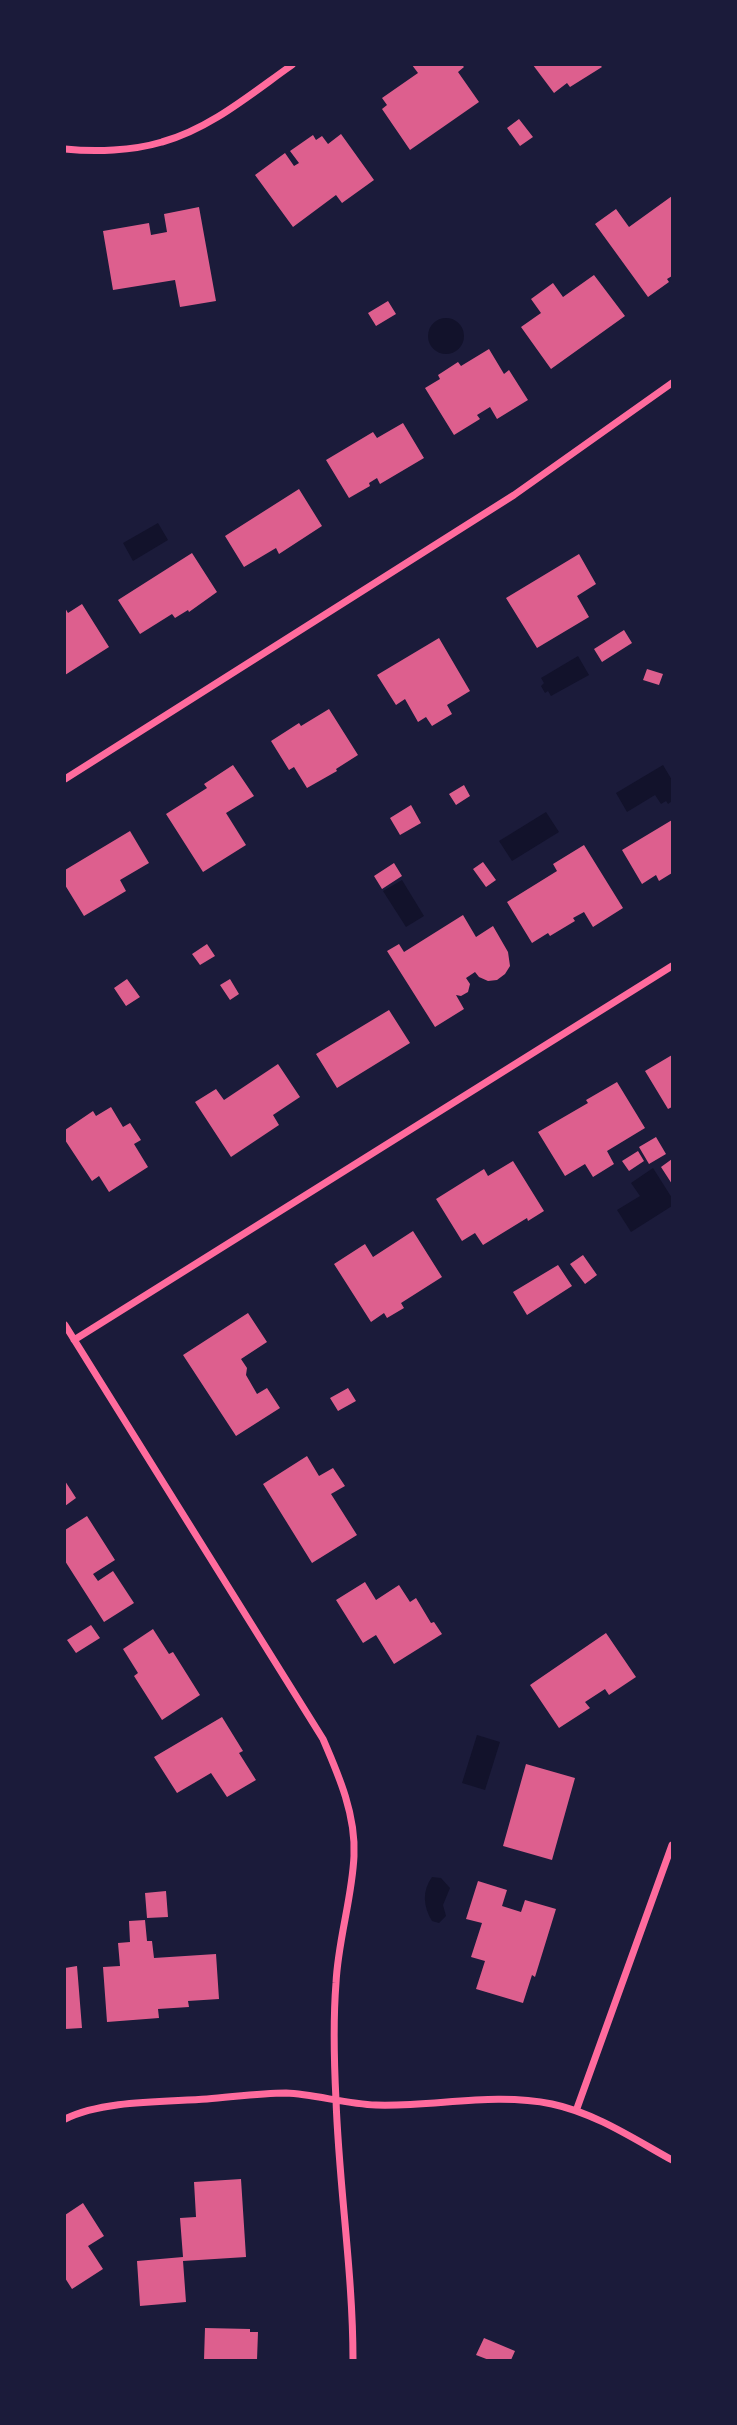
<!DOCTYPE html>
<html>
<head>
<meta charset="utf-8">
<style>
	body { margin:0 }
	#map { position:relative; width:737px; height:2425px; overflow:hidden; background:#1b1b3a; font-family:Commissioner,sans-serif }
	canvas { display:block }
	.frame { position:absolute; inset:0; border:66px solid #1b1b3a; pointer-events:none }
</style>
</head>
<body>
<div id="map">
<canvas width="737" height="2425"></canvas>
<div class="frame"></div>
</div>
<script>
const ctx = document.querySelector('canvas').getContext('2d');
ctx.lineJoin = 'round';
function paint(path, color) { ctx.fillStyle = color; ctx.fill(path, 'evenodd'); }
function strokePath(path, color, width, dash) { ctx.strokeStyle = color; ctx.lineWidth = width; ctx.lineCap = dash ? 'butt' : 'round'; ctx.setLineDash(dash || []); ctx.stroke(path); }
const water = new Path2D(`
	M428 336a18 18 0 1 1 36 0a18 18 0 1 1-36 0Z
	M158,523L168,540L133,561L123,543Z
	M578,656L589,675L551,696L548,691L545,693L541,686L544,683L541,678Z
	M663,765L672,780V801L668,804L666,801L661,804L655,795L627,812L616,793Z
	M546,812L559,832L512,861L499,841Z
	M402,880L424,916L406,927L383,891Z
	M653,1168L672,1198V1206L631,1232L617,1210L640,1196L631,1183Z
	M477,1735L500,1742L485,1790L462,1783Z
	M432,1877L441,1878L450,1888L443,1905L446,1916L439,1923L432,1921C423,1906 422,1891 432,1877Z`);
const building = new Path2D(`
	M412,65H462L464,67L458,72L479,102L410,150L382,109L387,105L382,98L418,73Z
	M533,65H600L602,67L570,87L567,83L554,93Z
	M519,119L533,137L520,146L507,128Z
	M341,134L374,180L342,203L336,195L293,227L255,175L285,153L294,166L299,163L290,151L313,135L316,140L322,136L328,144Z
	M672,196V276L667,279L669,282L648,297L595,224L616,209L629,227Z
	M199,207L216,301L180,307L175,280L113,290L103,231L149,223L151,235L167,232L164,214Z
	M594,275L625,316L551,369L521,327L541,313L531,299L553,283L563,297Z
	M388,301L396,314L376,326L368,313Z
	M489,349L504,374L509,370L528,400L497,419L490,407L477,415L480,419L454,435L425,388L440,379L438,375L458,362L461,366Z
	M403,423L424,458L380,484L377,478L369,483L370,486L349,498L326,460L373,432L377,438Z
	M299,489L322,526L279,554L276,548L244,567L225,536Z
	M192,553L217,592L189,612L188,610L175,618L172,614L140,634L118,600Z
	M579,554L596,584L577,596L589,617L537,648L506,598Z
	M82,604L109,647L65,675V608L68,613Z
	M624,630L632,643L602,662L594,649Z
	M439,638L470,691L447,705L452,714L432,726L426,717L418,722L405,699L396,705L377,675Z
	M647,669L663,674L659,685L643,680Z
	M329,709L358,755L336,769L337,771L307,788L294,767L289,770L271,741L299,723L301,726Z
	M233,765L254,796L226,813L246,845L203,872L166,814L207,788L204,784Z
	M464,785L470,796L456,805L449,794Z
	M411,805L421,823L400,835L390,818Z
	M672,820V873L659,881L656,875L642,884L622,850Z
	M130,831L149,863L120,880L126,891L84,916L65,885V870Z
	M584,845L623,908L593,927L584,912L573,918L575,921L550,936L548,933L532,943L507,902L557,871L553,864Z
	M483,862L496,880L486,887L473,869Z
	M394,863L402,876L382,889L374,876Z
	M463,915L476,937L493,926L508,952L510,966L505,974L497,980L488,981L479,977L475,972L466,978L470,984L468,992L461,996L456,995L464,1009L435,1027L387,951L399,944L404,952Z
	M207,944L215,956L200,965L192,954Z
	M127,979L140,997L126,1006L114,988Z
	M230,979L239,994L230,1000L220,985Z
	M389,1010L410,1043L337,1088L316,1054Z
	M672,1055V1107L668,1109L645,1071Z
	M278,1064L300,1097L273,1115L279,1125L231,1157L195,1102L216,1089L224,1100Z
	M617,1082L645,1128L607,1151L614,1164L593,1177L585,1164L565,1176L538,1132L588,1103L586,1100Z
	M111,1107L123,1127L130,1123L141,1140L134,1144L148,1167L109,1192L99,1176L92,1181L65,1140V1130L93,1111L96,1116Z
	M656,1137L666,1154L649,1164L639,1147Z
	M638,1151L644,1161L629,1171L622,1161Z
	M672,1159V1184L661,1167Z
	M513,1161L544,1211L528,1221L527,1218L483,1245L475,1233L462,1241L436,1199L484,1169L488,1176Z
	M413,1231L442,1277L401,1303L404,1308L387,1318L384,1313L371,1322L334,1264L365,1244L373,1257Z
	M583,1255L597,1275L585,1284L570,1264Z
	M558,1265L572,1286L527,1315L513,1292Z
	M248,1313L267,1342L241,1359L247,1368L246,1375L257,1394L267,1388L280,1408L236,1436L183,1355Z
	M348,1388L356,1401L338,1411L330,1398Z
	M307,1456L319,1476L333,1468L345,1486L331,1494L357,1535L312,1563L263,1484Z
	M65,1481L76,1498L65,1506Z
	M87,1516L115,1560L93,1574L98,1581L113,1571L134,1603L104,1622L65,1561V1530Z
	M365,1582L376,1600L399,1585L410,1602L416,1598L431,1623L434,1622L442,1634L394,1664L376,1635L363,1643L336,1600Z
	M91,1625L100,1638L76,1653L67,1640Z
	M153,1629L169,1654L173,1652L200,1695L162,1720L134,1676L138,1673L123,1649Z
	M606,1633L636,1677L609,1695L605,1689L585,1702L590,1708L559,1728L530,1685Z
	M222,1717L243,1751L239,1753L256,1780L227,1797L211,1773L177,1793L154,1757Z
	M526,1764L575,1778L552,1860L503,1846Z
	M478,1881L507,1890L502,1906L521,1912L525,1900L556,1909L535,1977L532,1975L523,2003L476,1989L485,1961L471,1957L482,1923L466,1919Z
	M166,1891L168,1917L147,1918L145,1893Z
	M145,1920L147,1941H152L154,1958L216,1954L219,1999L188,2001L189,2007L158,2009L159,2018L107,2022L103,1967L120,1966L118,1943L130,1942L129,1921Z
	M77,1966L82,2028L65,2029V1968Z
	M241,2179L246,2257L183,2261L186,2302L140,2306L137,2261L183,2257L180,2218L196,2217L194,2182Z
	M83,2203L104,2236L88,2246L103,2269L72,2289L65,2278V2215Z
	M205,2328L250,2329V2332H258L257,2360H204Z
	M484,2338L515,2351L511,2360H489L476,2355Z`);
const minor = new Path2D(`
	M65,149C95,152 132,151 162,142C210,129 252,93 292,65
	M65,779L514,495L672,383
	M65,1325L323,1739C339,1776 356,1815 354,1856C352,1899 338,1940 336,1983C333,2021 334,2061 336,2100C339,2187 353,2273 353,2360
	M74,1340L672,966
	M576,2111L672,1845
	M65,2119C103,2100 164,2102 207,2099C233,2097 260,2093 286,2093C314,2094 346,2104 376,2105C434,2107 494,2092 552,2104C595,2113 634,2139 672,2160`);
paint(water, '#12122b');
paint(building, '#dd5f8e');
strokePath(minor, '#ff6b9d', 7);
</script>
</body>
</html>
